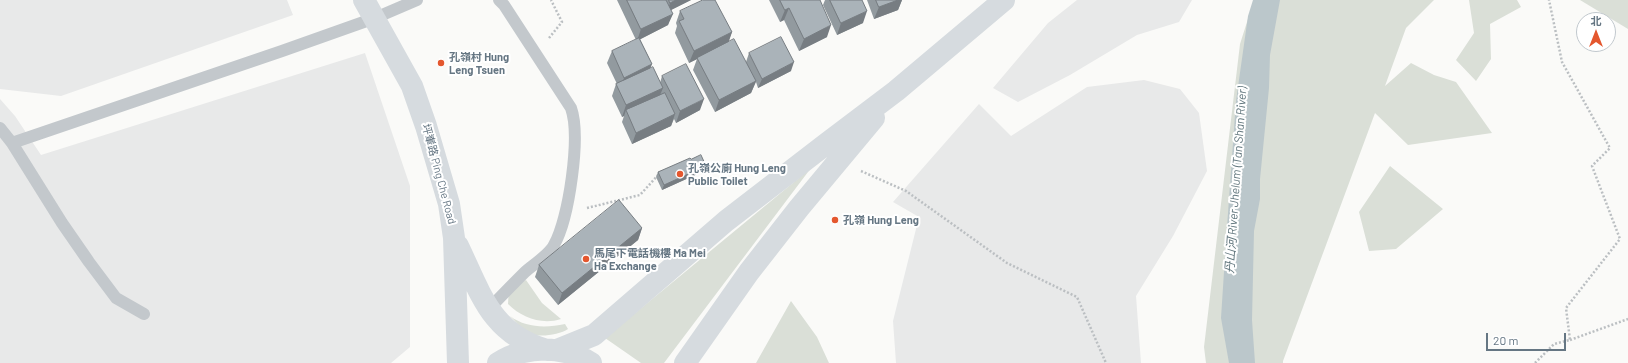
<!DOCTYPE html>
<meta charset="utf-8">
<style>
body{margin:0}
#map{position:relative;width:1628px;height:363px;overflow:hidden;background:#fafaf8;font-family:Barlow,"Noto Sans SC",sans-serif}
canvas{display:block}
.north{position:absolute;left:1576px;top:12px;width:40px;height:40px;box-sizing:border-box;background:#fff;border:1px solid #c1c8cd;border-radius:50%;rotate:0deg;font-size:11px;font-weight:700;line-height:16px;text-align:center;color:#657683}
.north::after{content:'';display:block;margin:auto;width:14px;height:18px;background:#e4572e;clip-path:polygon(50% 0,100% 100%,50% 72%,0 100%)}
.scale{position:absolute;left:1486px;top:333px;width:80px;height:18px;box-sizing:border-box;border:2px solid #657683;border-top:0;padding-left:5px;font-size:12px;line-height:14px;white-space:nowrap;color:#657683;-webkit-text-stroke:3px #fff;paint-order:stroke}
</style>
<div id="map">
<canvas width="1628" height="363"></canvas>
<div class="north">北</div>
<div class="scale">20 m</div>
</div>
<script>
const ctx = document.querySelector('canvas').getContext('2d');
ctx.lineJoin = 'round';
function fill(path, color) {
  ctx.fillStyle = color;
  ctx.fill(path, 'evenodd');
}
function trace(path, color, width, dash) {
  ctx.strokeStyle = color;
  ctx.lineWidth = width;
  ctx.lineCap = dash ? 'butt' : 'round';
  ctx.setLineDash(dash || []);
  ctx.stroke(path);
}
function label(font, color, halo, rows, align = 'center') {
  ctx.font = font + ' Barlow,"Noto Sans SC",sans-serif';
  ctx.lineWidth = 4;
  ctx.setLineDash([]);
  ctx.textBaseline = 'middle';
  ctx.strokeStyle = halo;
  ctx.fillStyle = color;
  for (const [text, x, y, turn = 0] of rows) {
    ctx.save();
    ctx.translate(x, y);
    ctx.rotate((+turn || 0) * Math.PI / 180);
    ctx.textAlign = isNaN(turn) ? turn : align;
    if (halo) ctx.strokeText(text, 0, 0);
    ctx.fillText(text, 0, 0);
    ctx.restore();
  }
}
fill(new Path2D(`
 M0,0h287l6,15 -232,81 -61,-7z
 M1077,0h115l-13,22 -42,13 -67,40 -52,27 -25,-14 55,-65z
 M365,53l45,133v161l-19,16h-391v-264l15,17 26,39z
 M1144,80l36,9 19,24 8,58 -34,65 -37,60 5,67h-245l-3,-42 26,-104 -26,-15 86,-98 32,32 76,-49z`), '#e8e9e9');
fill(new Path2D(`
 M1254,0h180l-28,28 -21,58 26,-23 23,12 22,7 36,51 -84,12 -33,-32 -92,248v2h-77l-2,-16 36,-303z
 M1469,0h48l4,7 -31,17 1,35 -15,22 -20,-21 18,-27z
 M1580,0h48v29z
 M1390,166l53,43 -47,40 -27,2 -10,-39z
 M811,168l-147,195h-23l-36,-25z
 M526,280l16,23 19,16c-19,6 -39,-1 -53,-15l1,-17z
 M791,301l26,36 12,26h-73z
 M510,316c16,12 36,12 55,8l3,5c-9,6 -30,9 -40,4 -6,-3 -13,-12 -18,-17z`), '#dadfd7');
fill(new Path2D(`
 M1253,0h27l-10,55 -1,33 -9,91v20l-6,32 -2,89 3,43h-26l-8,-45 5,-77 10,-140 12,-85z`), '#bbc7cb');
trace(new Path2D(`
 M549,38l13,-16 -11,-22
 M861,171l45,20 101,72 70,34 29,66
 M587,208l53,-13 19,-21
 M1570,340l58,-21
 M1535,363l19,-19 16,-4 -4,-32 54,-69 -28,-73 18,-18 -48,-86 -13,-62`), '#bbbfc2', 2.5, [2, 2]);
trace(new Path2D(`
 M0,128l12,15 50,80 27,39 27,36 28,16
 M12,143l270,-92 93,-33 42,-18
 M489,309c12,-13 24,-25 36,-37 8,-7 25,-18 29,-27 15,-26 27,-109 17,-137l-67,-103 -5,-5`), '#c3c8cc', 12);
trace(new Path2D(`
 M364,0l48,86 14,40 23,78 5,34 4,125
 M458,246c23,48 33,88 89,104
 M557,350l37,-15 132,-114 100,-77 70,-53 108,-91
 M498,363c28,-18 65,-18 93,0
 M685,363l64,-91 50,-64 75,-90`), '#d6dbdf', 22);
fill(new Path2D(`
 M617,0h74l-20,10 -3,15 -28,14 12,25 -2,4 10,15 2,-7 38,34 -24,13 -2,-4 -3,7 -39,18 -10,-22 2,-6 -2,1 -10,-21 4,-12h1l-10,-21 5,-12 24,-11z
 M769,0h51l7,37 -28,14 -15,-31 -4,2z
 M825,0h37l1,23 -26,12 -14,-30z
 M867,0h35l-4,10 -24,9z
 M680,11l52,21 -4,10 18,20 3,-9 42,18 -33,17 -2,-6 -5,11 -36,19 -22,-42 4,-11 -8,4 -14,-30 2,-7 -1,-3z
 M691,159l13,12 -42,19 -6,-13 2,-5z
 M642,228l-4,12 -80,65 -23,-28 4,-12z`), '#929a9f');
fill(new Path2D(`
 M676,0h15l-24,12 3,-9z
 M898,0h4l-4,10 -24,9 5,-12z
 M789,8l-5,12 -4,2 5,-12z
 M867,11l-4,12 -26,12 4,-12z
 M673,14l-5,11 -31,16 4,-12z
 M831,25l-4,12 -28,14 5,-12z
 M732,32l-4,12 -39,19 5,-12z
 M794,62l-3,9 -33,17 4,-9z
 M652,64l-5,12 -27,14 4,-12z
 M756,81l-5,12 -36,19 4,-12z
 M663,88l-5,12 -32,10 -2,6 -2,1 4,-12z
 M704,99l-4,11 -24,13 4,-12z
 M675,114l-4,12 -39,18 4,-11z
 M706,166l-2,5 -42,19 2,-5z
 M642,228l-4,12 -80,65 4,-12z`), '#777d82');
const building = new Path2D(`
 M627,0h39l7,14 -32,15z
 M669,0h7l-6,3z
 M703,0h12l17,32 -38,19 -15,-30 5,-2 -4,-8z
 M780,0h40l11,25 -27,14 -15,-31 -4,2z
 M830,0h32l5,11 -26,12z
 M876,0h22l-19,7z
 M781,37l13,25 -32,17 -13,-26z
 M639,38l13,26 -28,14 -12,-27z
 M734,39l22,42 -37,19 -22,-42z
 M686,64l18,35 -24,12 -18,-35z
 M653,67l10,21 -37,17 -10,-21z
 M665,93l10,21 -39,19 -10,-23z
 M701,155l5,11 -42,19 -6,-13 32,-14 1,1z
 M619,200l23,28 -80,65 -23,-28z`);
fill(building, '#aab3b9');
trace(building, '#777d82', 1);
for (const [x, y, r, color] of [
 [441,63,4,"#e4572e"],
 [680,174,4,"#e4572e"],
 [835,220,4,"#e4572e"],
 [586,259,4,"#e4572e"]
]) {
  const dot = new Path2D();
  dot.arc(x, y, r, 0, 2 * Math.PI);
  ctx.fillStyle = color;
  ctx.fill(dot);
  trace(dot, '#fff', 1.5);
}
label('bold 11px', '#657683', '#fff', [
 ["孔嶺村 Hung",449,57],
 ["Leng Tsuen",449,70],
 ["孔嶺公廁 Hung Leng",688,168],
 ["Public Toilet",688,181],
 ["孔嶺 Hung Leng",843,220],
 ["馬尾下電話機樓 Ma Mei",594,253],
 ["Ha Exchange",594,266]
], 'left');
label('11px', '#657683', '#fff', [
 ["坪輋路 Ping Che Road",439,174,75]
]);
label('italic 12px', '#60757c', '#fff', [
 ["丹山河 River Jhelum (Tan Shan River)",1236,180,-86]
]);
</script>
